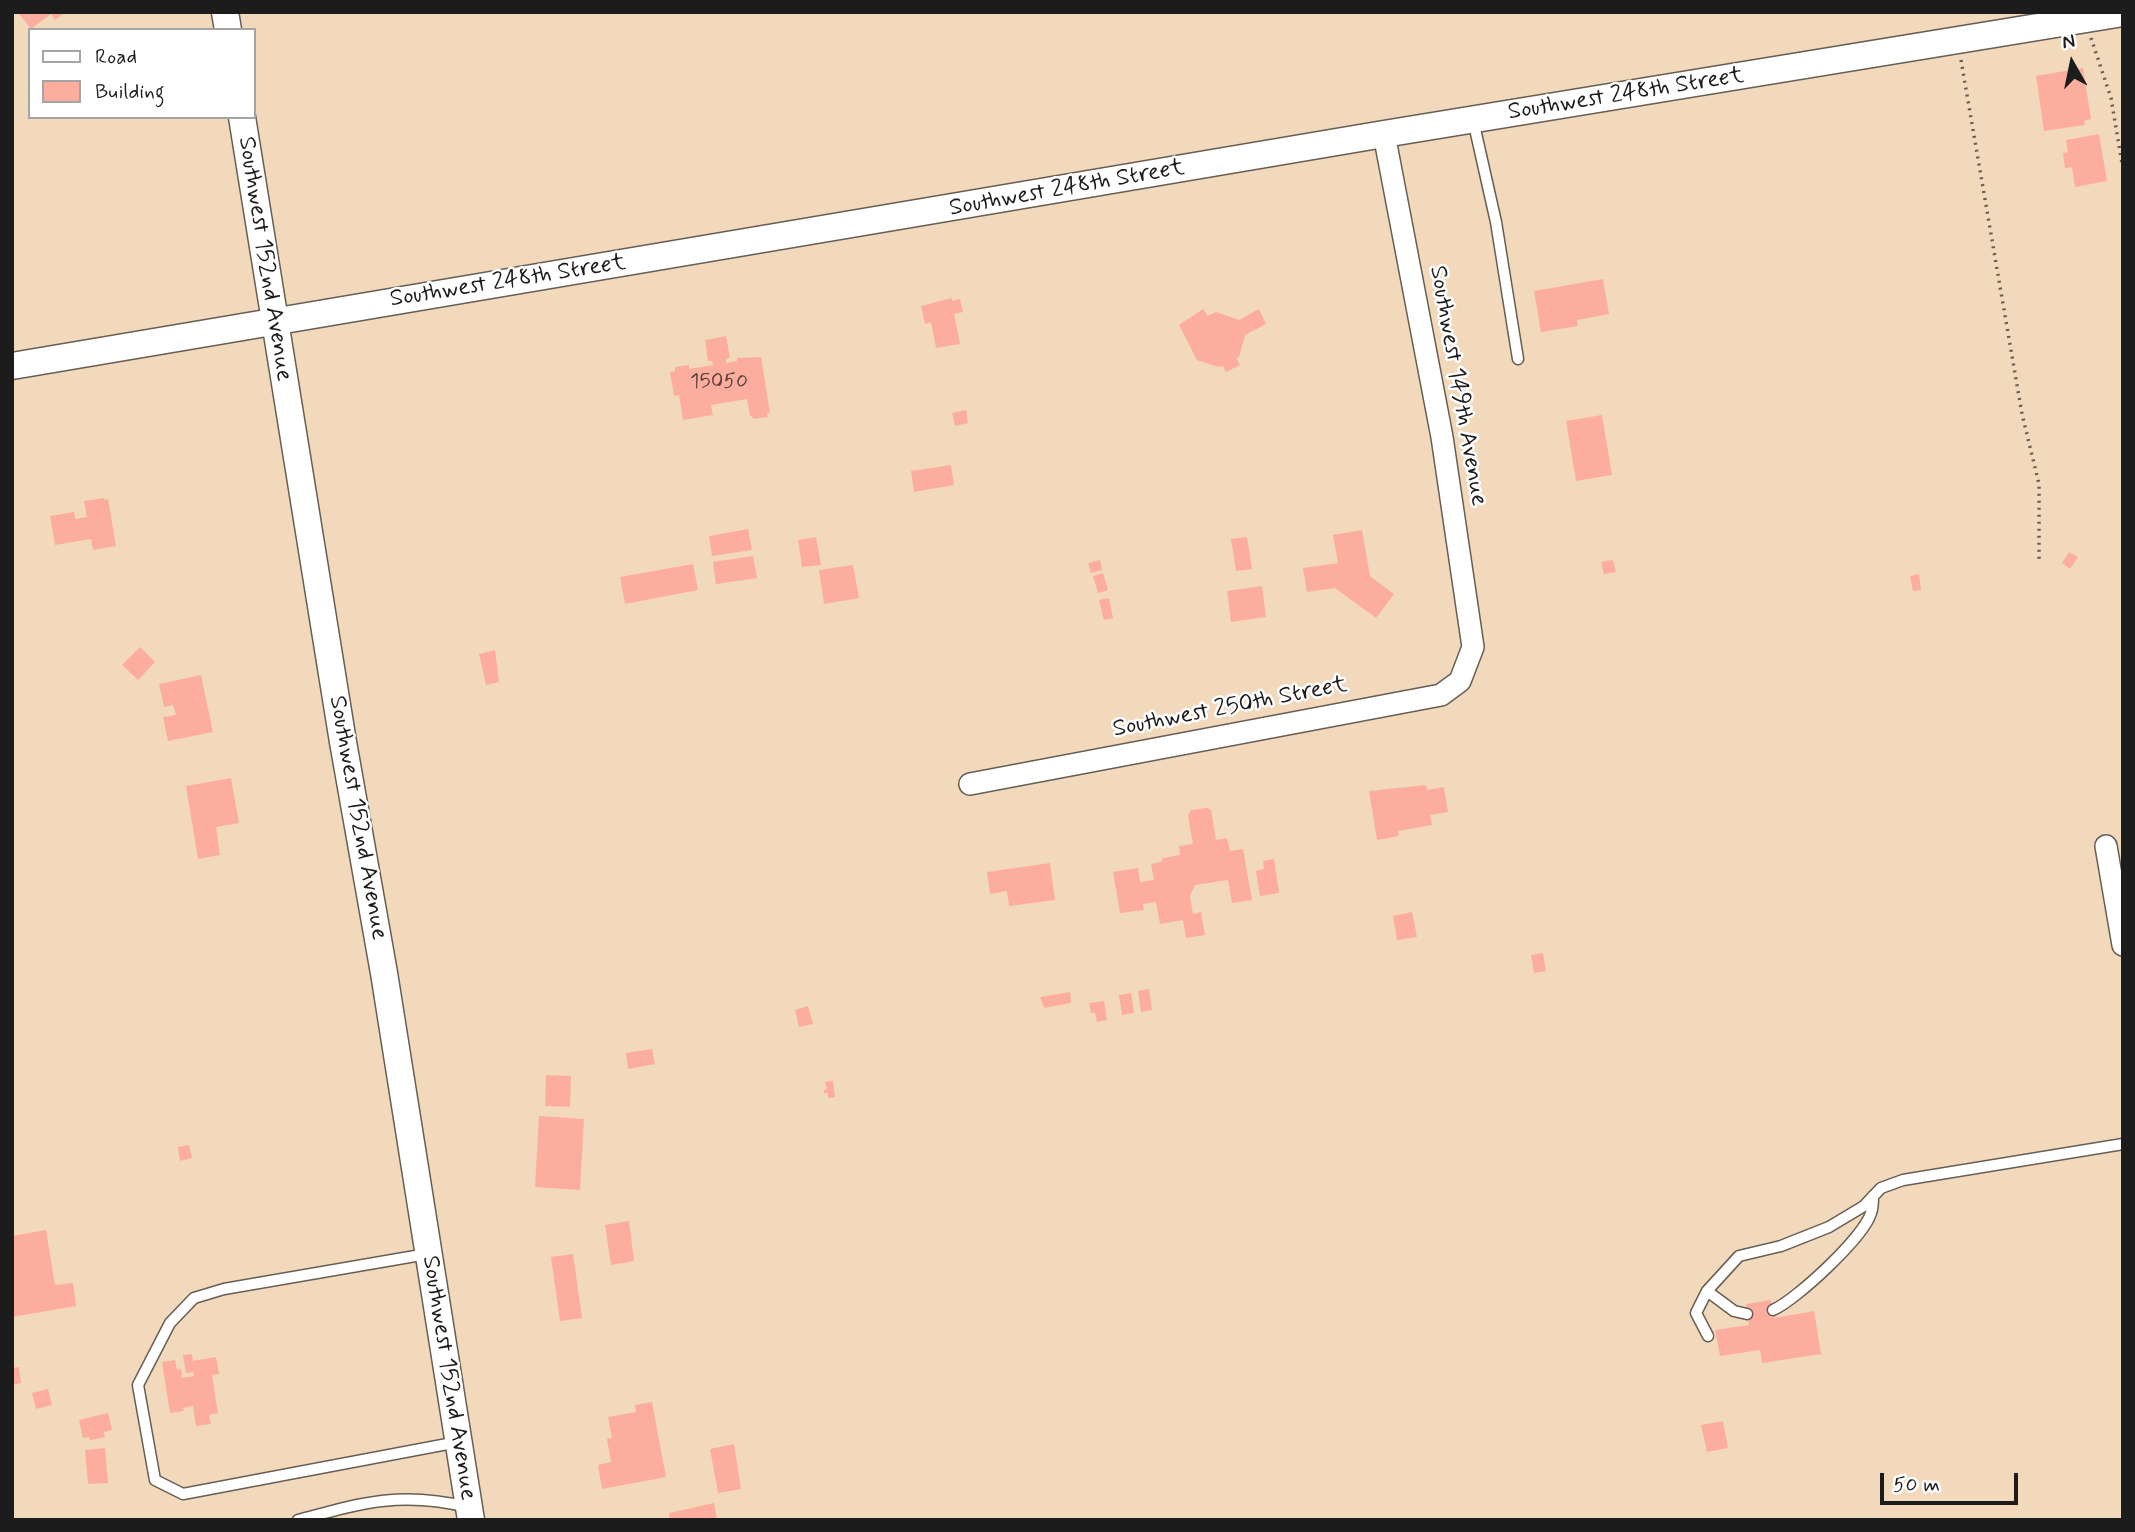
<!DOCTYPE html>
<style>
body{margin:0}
#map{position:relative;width:2135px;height:1532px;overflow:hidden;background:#f3d9bb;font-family:Mynerve,sans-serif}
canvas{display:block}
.frame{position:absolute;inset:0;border:14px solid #1c1c1c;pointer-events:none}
.legend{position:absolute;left:28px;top:28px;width:228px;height:91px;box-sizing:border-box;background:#fff;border:2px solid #a4a4a4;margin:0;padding:9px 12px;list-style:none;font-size:21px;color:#1c1c1c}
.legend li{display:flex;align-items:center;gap:14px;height:35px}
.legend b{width:35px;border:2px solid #a4a4a4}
.north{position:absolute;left:2037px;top:28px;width:70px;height:70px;-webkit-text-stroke:5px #fff;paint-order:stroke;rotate:351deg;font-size:19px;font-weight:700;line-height:28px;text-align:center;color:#1c1c1c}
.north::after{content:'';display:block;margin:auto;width:24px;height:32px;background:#1c1c1c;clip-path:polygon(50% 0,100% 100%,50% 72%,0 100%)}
.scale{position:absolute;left:1880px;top:1473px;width:138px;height:32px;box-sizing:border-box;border:4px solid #1c1c1c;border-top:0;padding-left:9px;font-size:21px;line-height:24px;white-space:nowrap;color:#1c1c1c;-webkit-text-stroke:5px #fff;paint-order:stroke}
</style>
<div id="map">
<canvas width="2135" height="1532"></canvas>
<div class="frame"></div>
<ul class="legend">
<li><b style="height:9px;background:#fff"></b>Road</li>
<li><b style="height:19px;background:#fcad9d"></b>Building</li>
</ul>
<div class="north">N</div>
<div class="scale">50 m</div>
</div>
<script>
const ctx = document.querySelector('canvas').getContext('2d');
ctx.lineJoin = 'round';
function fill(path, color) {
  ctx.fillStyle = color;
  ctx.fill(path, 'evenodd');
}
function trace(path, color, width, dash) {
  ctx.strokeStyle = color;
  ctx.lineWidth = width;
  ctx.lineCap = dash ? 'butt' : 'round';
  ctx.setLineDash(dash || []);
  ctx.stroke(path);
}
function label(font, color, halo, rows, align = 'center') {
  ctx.font = font + ' Mynerve,sans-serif';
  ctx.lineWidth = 5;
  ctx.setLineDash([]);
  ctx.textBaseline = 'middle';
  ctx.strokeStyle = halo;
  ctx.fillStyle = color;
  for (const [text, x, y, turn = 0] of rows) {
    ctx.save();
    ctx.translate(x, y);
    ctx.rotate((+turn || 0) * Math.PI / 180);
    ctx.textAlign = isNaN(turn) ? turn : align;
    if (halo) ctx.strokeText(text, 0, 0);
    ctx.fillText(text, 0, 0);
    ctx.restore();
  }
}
fill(new Path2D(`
 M18,12h48l-11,8 -4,-6 -20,15z
 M2083,68l8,51 -7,2 1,4 -41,6 -8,-55z
 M2099,134l8,47 -32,6 -3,-20 -7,1 -2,-15 5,-1 -2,-12z
 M1603,279l6,35 -32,6 1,6 -37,6 -7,-41z
 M952,298v3l8,-2 3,13 -9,2 6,30 -24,4 -5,-26 -6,2 -4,-18z
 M1203,309l5,7 8,-4 23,8 20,-11 7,15 -21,11 -6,22 -3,1 4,7 -14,7 -3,-6 -5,1 -21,-7 -18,-35z
 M726,336l4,22 -4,1v4l11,-2v-3l24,-1 9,56h-3l1,4 -15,2 -1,-3h-2l-3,-17 -36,6 2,10 -30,5 -4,-25 -5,1 -4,-24 5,-1v-4l14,-2v4l24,-4 -1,-4h-4l-3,-21z
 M966,410l2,13 -13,3 -3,-13z
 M1602,415l10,60 -36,6 -10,-60z
 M951,465l3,20 -40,7 -3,-21z
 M104,498v2l4,-1 8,47 -23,4 -2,-11 -36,6 -5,-29 24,-4 1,7 12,-2 -3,-16z
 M748,529l4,21 -40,6 -3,-20z
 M1362,530l8,46 24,18 -18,24 -41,-30 -28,4 -4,-24 35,-5 -5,-28z
 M816,537l5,28 -19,2 -4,-27z
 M1247,537l5,32 -16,2 -5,-32z
 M2069,552l9,5 -8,12 -8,-6z
 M753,556l4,22 -41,6 -3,-22z
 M1100,560l2,10 -11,3 -3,-10z
 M1613,560l3,12 -12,2 -3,-12z
 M693,564l5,26 -73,14 -5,-27z
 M853,565l6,33 -35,6 -5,-34z
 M1103,573l5,17 -10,3 -5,-17z
 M1919,574l2,16 -8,1 -3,-15z
 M1262,586l4,31 -35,5 -4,-31z
 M1109,598l4,20 -9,2 -5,-20z
 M140,647l15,15 -17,18 -16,-15z
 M495,650l4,32 -13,3 -7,-31z
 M201,675l12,57 -45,9 -5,-24 13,-2 -3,-10 -9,2 -5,-23z
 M231,778l8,45 -23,4 4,28 -22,4 -12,-73z
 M1426,785l1,5 17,-3 4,25 -18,3 2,10 -34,6 1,5 -22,4 -8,-49z
 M1207,808l4,2 5,30 11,-2 3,13 13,-2 9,51 -20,3 -4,-23 -33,5 -5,11 3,18 8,-2 4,23 -19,3 -3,-18 -23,4 -4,-22 -13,2 1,6 -24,3 -7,-41 25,-4 2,14 14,-2 -3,-16 10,-2 2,-4 17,-3 -1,-9 14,-2 -5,-28 3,-6z
 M1274,859l5,34 -19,3 -4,-25 8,-2 -1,-8z
 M1050,863l5,37 -46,6 -2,-15 -17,3 -3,-22z
 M1412,912l5,25 -20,3 -4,-24z
 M1543,953l3,18 -12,2 -3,-18z
 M1149,989l3,21 -11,2 -3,-21z
 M1070,992l1,11 -27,5 -4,-11z
 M1131,993l3,20 -12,2 -3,-20z
 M1104,1001l3,19 -10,2 -2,-9h-4l-2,-10z
 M808,1006l5,18 -14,3 -4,-17z
 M652,1049l3,15 -27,5 -2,-16z
 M546,1075l25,1 -1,31 -25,-1z
 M833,1081l2,16 -7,1v-5h-4v-3l3,-1 -2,-7z
 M539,1116l45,3 -4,71 -45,-3z
 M189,1145l3,13 -12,3 -2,-14z
 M629,1221l5,40 -23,4 -6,-40z
 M46,1230l9,55 18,-2 3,23 -64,11v-81z
 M573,1254l9,64 -22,3 -9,-64z
 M1771,1300l3,18 40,-7 7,43 -59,9 -2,-13 -40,6 -5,-26 34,-5 -3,-21z
 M192,1354l1,7 23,-4 3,17 -7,1 6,38 -9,2 2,9 -15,2 -3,-20 -10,2 1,3 -14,2 -8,-51 13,-2 2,10 4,-1 1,9 12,-2 -1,-4 -7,1 -3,-18z
 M19,1367l2,16 -9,2v-17z
 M48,1389l4,16 -16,4 -4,-16z
 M652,1402l14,75 -64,12 -4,-24 13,-3 -4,-23 5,-1 -4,-21 28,-5 -1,-7z
 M108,1413l4,17 -8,2 1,5 -15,3 -1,-3 -6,1 -4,-18z
 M1723,1421l5,27 -21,4 -6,-27z
 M734,1444l7,45 -23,4 -8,-44z
 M105,1448l3,35 -20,1 -3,-34z
 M714,1503l3,17h-47l-1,-7z`), '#fcad9d');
const service = new Path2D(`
 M1473,120l23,102 22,137
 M427,1254l-203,35 -30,9 -24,25 -32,62 17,95 28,14 275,-52
 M1707,1291l27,20 13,3
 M1773,1310c23,-10 91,-73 98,-97 2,-5 2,-12 2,-17
 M1708,1336l-12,-23 11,-22 32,-35 42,-10 48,-19 35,-21 17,-18 22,-8 220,-36
 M298,1520c63,-17 103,-29 169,-13`);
const minor = new Path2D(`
 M970,784l471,-89 19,-14 13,-34 -31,-210 -58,-303
 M2106,846l17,99`);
const tertiary = new Path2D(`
 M225,12l3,18
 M242,117l101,625 41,231 87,547
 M12,366l1372,-232 739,-121`);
trace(service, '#675e54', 13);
trace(minor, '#675e54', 24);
trace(tertiary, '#675e54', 29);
trace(new Path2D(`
 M2091,38l20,60 12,71
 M1961,60l61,354 17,70v78`), '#675e54', 3.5, [2, 5]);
trace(service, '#fff', 10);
trace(minor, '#fff', 21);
trace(tertiary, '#fff', 26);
label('21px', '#54403c', null, [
 ["15050",719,383]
]);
label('24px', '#1c1c1c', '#fff', [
 ["Southwest 248th Street",1626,95,-9],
 ["Southwest 248th Street",1067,189,-10],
 ["Southwest 152nd Avenue",264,259,81],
 ["Southwest 248th Street",508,282,-9],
 ["Southwest 149th Avenue",1457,386,80],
 ["Southwest 250th Street",1230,708,-11],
 ["Southwest 152nd Avenue",357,818,80],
 ["Southwest 152nd Avenue",448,1378,81]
]);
</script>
